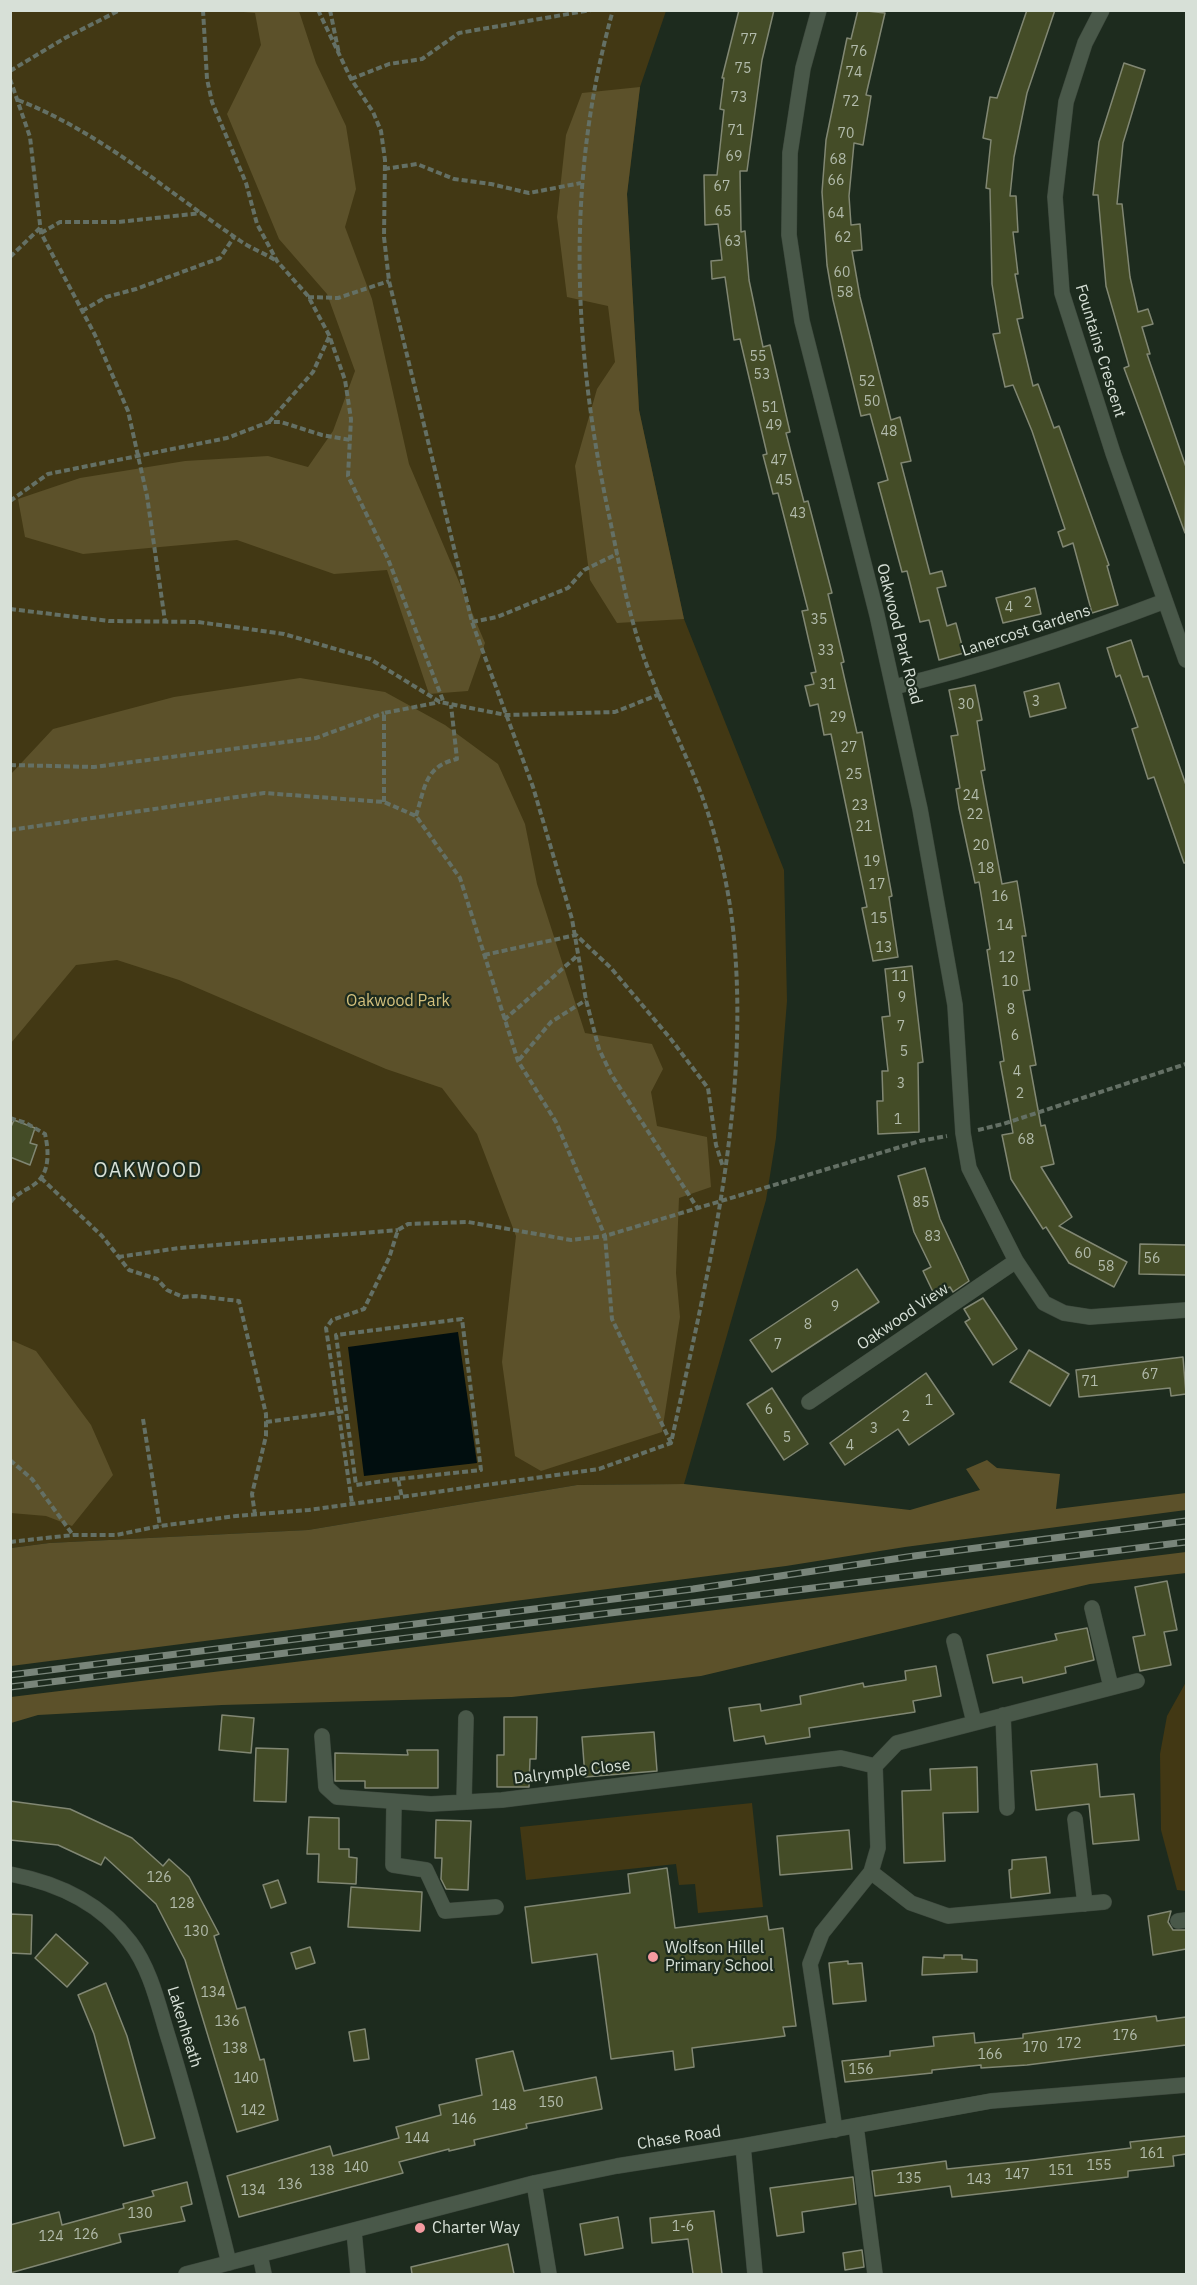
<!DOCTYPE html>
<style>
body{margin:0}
#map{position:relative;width:1197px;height:2285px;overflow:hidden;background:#1d2b1e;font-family:"IBM Plex Sans",sans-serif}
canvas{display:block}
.frame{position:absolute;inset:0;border:12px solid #d7e0d7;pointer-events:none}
</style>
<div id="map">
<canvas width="1197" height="2285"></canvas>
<div class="frame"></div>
</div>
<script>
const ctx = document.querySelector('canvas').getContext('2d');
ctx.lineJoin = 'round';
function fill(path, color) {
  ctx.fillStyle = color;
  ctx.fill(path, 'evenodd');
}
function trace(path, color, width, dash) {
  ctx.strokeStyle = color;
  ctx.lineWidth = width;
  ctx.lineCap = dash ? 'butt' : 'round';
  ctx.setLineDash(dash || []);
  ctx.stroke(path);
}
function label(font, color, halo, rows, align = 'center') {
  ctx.font = font + ' "IBM Plex Sans",sans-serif';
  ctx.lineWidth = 4.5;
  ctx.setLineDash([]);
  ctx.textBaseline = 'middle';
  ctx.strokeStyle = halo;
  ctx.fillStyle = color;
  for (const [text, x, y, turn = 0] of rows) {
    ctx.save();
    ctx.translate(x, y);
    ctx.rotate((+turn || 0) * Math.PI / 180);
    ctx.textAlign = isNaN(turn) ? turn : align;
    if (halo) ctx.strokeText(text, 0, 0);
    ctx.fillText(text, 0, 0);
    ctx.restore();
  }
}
fill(new Path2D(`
 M11,11h655l-26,76 -13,107 12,216 45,209 100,251 3,131 -11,137 -10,62 -82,284 -107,1 -269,45 -259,13 -38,5z
 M1186,1682v209l-9,-1 -16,-60 -1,-76 7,-38z
 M752,1803l11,104 -65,6 -3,-29 -16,1 -3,-21 -150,16 -6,-53z`), '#423814');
fill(new Path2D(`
 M232,11h67l17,52 30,63 10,63 -11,38 27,72 37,165 76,179 -17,48 -39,3 -42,-124 -53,4 -97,-34 -154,14 -58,-17 -7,-38 62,-21 105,-17 83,-5 40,11 25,-36 22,-60 -28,-77 -48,-55 -52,-125 34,-69 -6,-32z
 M640,87l-13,107 12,216 45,209 -67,4 -27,-43 -15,-114 22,-77 18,-27 -7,-56 -41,-9 -10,-80 9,-82 16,-42z
 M300,678l85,14 60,33 53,39 27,60 12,60 48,149 67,11 11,25 -12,23 6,34 50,11 4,50 -32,11 -3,75 4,44 -18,115 -121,39 -26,-15 -13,-94 14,-126 -39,-102 -35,-46 -56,-19 -207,-89 -62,-20 -41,5 -65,78v-269l42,-45 121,-32z
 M11,1340l25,11 55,74 22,50 -41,51 -26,-10 -35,-3z
 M987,1460l10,8 63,6 -4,35 130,-16v17l-281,37 -119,19 -775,100v-118l38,-5 259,-13 269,-45 107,-1 226,26 70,-20 -14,-21z
 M1186,1552v21l-96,11 -389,92 -189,21 -290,8 -184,10 -27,8v-26z`), '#5c512a');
fill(new Path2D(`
 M458,1332l19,131 -113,13 -16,-129z`), '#010e0f');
const building = new Path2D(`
 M739,10h35l-12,50 -15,111h-7l1,61 4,-1 4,49 14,67 7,-2 20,87 -4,1 9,35 9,34 4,-1 24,92 -4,1 16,68 -3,1 16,70 5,-1 30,164 -3,1 9,60 -25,4 -11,-53 5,-1 -36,-173 -7,1 -6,-31 -8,2 -5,-20 9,-2 -3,-11 5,-1 -14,-61 6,-1 -30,-117 -5,1 -5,-20 -5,-19 4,-1 -27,-115 -6,1 -9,-63 -13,2 -1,-18 11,-1 -4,-36 -13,1 -1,-50h13l7,-65 -4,-1 4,-31h-2z
 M858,10l27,3 -19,82 5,1 -8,49 -9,-2 -5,53 2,29 9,-1 2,26 -10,1 8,46 31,123 9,-3 11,44 -10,2 29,111 12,-3 4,15 -9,2 10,38 9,-3 8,30 -25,7 -10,-40 -9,2 -13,-51 -5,1 -24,-89 10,-3 -18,-66 -9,2 -28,-116 -6,-35 -5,-73 4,-52 21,-102 4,1z
 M1027,10h28l-28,83 -13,64 -4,39h6l2,36h-5l5,42h-3l8,44 -6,1 16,67 5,-2 16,44 5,-2 50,139 -2,1 11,39 -26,8 -19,-70 -10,4 -5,-15 7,-3 -33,-98 -19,-46 -8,2 -12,-53 7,-1 -8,-49 -2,-95 -4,-1 5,-48 -8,-2 7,-41 7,1z
 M1124,63l21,7 -22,73 -6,61h5l8,73 8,35 10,-3 5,15 -11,3 8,27h-3l39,113 -1,66 -61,-165 5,-2 -23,-80 -8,-91h-5l6,-53z
 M1035,588l6,26 -38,9 -7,-25z
 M1131,640l12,37 5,-1 38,109v78h-2l-30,-86 -6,2 -16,-50 6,-2 -18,-52 -4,2 -9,-29z
 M1059,683l7,25 -36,9 -6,-25z
 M975,685l7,35 -5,1 8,49 -4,1 21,113 15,-3 9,55h-4l8,54 -7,1 13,74 -6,1 11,60 4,-1 9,39 -13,3 31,50 -13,9 68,36 -13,25 -45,-24 -23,-36 -3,2 -32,-50 -9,-44 11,-2 -13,-71 4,-1 -17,-111 3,-1 -11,-67 -4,1 -16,-75 -3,-19 4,-1 -9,-52 7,-1 -9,-45z
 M912,966l11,96 -5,1 1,69 -41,2 -1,-33h6l-1,-30h6l-6,-54 8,-1 -5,-47z
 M14,1120l21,8 -5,15 7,2 -7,20 -20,-8v-28z
 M925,1168l15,51 29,62 -16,11 -3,-5 -16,7 -11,-23 8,-4 -17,-35 -16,-56z
 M1140,1244l46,1v30l-47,-1z
 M857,1269l22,33 -107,70 -22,-32z
 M983,1298l34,51 -24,16 -28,-43 5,-3 -6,-10z
 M1029,1350l40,24 -19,32 -40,-24z
 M1183,1357l3,37 -15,2 -1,-8 -91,9 -3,-27z
 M926,1373l28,41 -45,31 -11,-16 -53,36 -15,-22z
 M772,1388l36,56 -24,16 -37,-56z
 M1167,1581l10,49 -13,2 7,33 -31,6 -7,-34 12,-2 -10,-48z
 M1087,1628l7,32 -29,7 1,6 -43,10 -1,-6 -29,6 -6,-28 70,-15 -2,-6z
 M936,1666l5,30 -28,5 2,11 -106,16 1,9 -44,7 -2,-8 -30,5 -5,-33 31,-4 1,7 40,-7 -1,-8 63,-13 1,4 42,-7 -1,-9z
 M222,1715l32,3 -3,35 -32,-3z
 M504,1717h33l-1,42h-6l-1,28h-32v-32h7z
 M654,1732l3,39 -72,6 -3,-40z
 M256,1748l32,1 -2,53 -32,-1z
 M407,1750h31v38h-73v-7h-30v-28l73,2z
 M1097,1764l3,33 34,-3 5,46 -46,4 -4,-40 -53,6 -5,-39z
 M977,1767l1,45 -35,1 2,48 -41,2 -2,-72 29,-1 -1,-21z
 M10,1801l60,8 62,29 31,28 6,-7 20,18 30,57 -5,2 23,73 8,-2 15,53 4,-1 14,61 -41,12 -52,-172 -29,-56 -51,-47 -4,8 -43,-20 -48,-5z
 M309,1817l30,1v31h10v8l8,1 -1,26 -38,-2 1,-28h-12z
 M436,1820l35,1 -3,69 -22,-1 -5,-10 1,-21h-7z
 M849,1830l3,39 -72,6 -3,-39z
 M1046,1857l4,36 -39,5 -2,-28 3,-1v-9z
 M667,1868l8,60 92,-12 2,14 14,-2 13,98 -13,1 2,9 -93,12 2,19 -19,3 -2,-19 -62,8 -14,-105 -65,9 -7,-56 105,-14 -2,-19z
 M278,1880l8,23 -15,5 -8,-23z
 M351,1887l71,5 -2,39 -72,-4z
 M1171,1911l-3,11 5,8h13v19l-33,6 -5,-39z
 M10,1914l22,1 -1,39 -21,-1z
 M56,1934l32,29 -21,24 -32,-29z
 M310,1947l5,16 -19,6 -5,-16z
 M944,1955h18v4l15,1v12l-55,3 1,-18 21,1z
 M848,1961v3l14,-1 4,38 -33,3 -4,-41z
 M106,1983l21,53 28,102 -31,8 -30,-112 -16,-39z
 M1156,2016l1,5 29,-4v28l-159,20 -46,3v-3l-49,5v3l-87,9 -3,-21 48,-5v-5l44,-5 -1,-9 41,-4 1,10 48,-5v-4z
 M365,2029l4,30 -15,2 -5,-29z
 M513,2051l11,40 72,-14 6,32 -76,15 1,4 -53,12 1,5 -26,6v-2l-50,13 4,11 -164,44 -12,-41 103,-30 3,10 66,-18 -3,-11 45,-12 -2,-10 43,-10 -6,-36z
 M1186,2136v18l-13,2 1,10 -46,5v6l-176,20 -2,-11 -75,10 -3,-25 74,-10 1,8 78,-8 106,-13 -1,-6z
 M853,2177l3,27 -54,8 2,20 -27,4 -7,-48z
 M187,2182l5,22 -11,3 4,14 -66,13 2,8 -111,31v-48l49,-13 3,13 62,-17 -1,-4 31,-8 -2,-5z
 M714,2211l8,63h-29l-5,-35 -36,4 -2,-25z
 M618,2217l5,31 -38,7 -5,-31z
 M508,2244l6,30h-102l-1,-7z
 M862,2250l2,17 -19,3 -2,-17z`);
fill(building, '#444c27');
trace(building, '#818773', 1.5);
const minor = new Path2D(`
 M819,10l-16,58 -13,85 -1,82 13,86 75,294 43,194 35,196 8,128 6,35 47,93 28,42 20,10 26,4 96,-7
 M1102,10l-17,33 -19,59 -11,95 7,96 51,160 73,207
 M894,687c93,-22 182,-52 271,-86
 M809,1402l207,-141
 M1092,1608l19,79
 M954,1641l20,81
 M1003,1715l4,93
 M322,1736l4,51 11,10 94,7 71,-4 339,-42 34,8 3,82 -7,24 -49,61 -12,31 25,166
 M875,1766l22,-23 240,-62
 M464,1802l2,-84
 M394,1803l-1,62 33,5 19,41 51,-4
 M1075,1819l10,85
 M871,1872l40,31 37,13 156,-14
 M10,1874c48,9 91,29 120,68 22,29 29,67 40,101 22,73 41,146 59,220
 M1178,1921l8,-1
 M856,2126l19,148
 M743,2146l12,128
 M534,2183l15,91
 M354,2231l4,43
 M260,2255l4,19
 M186,2274l348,-91 83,-17 126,-20 248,-45 195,-16`);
trace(minor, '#3d483d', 16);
trace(new Path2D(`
 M203,10l4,69 5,23 34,81 11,41 20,37 31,35 21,39 16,45 6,39 -3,57 40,83 56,144
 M318,10l33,69 22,33 8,19 4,29 -1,77 5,44 83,341 61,165 39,132 14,81 13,49 12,25 87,135
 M330,10l9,44
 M10,71l55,-33 55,-28
 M10,79l20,58 11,96 54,102 33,76 19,85 18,125
 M351,79l38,-15 33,-5 37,-26 132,-23
 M18,100c82,32 149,91 221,140 11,8 25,13 36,20
 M384,169l33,-5 37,15 37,5 38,9 52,-10
 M41,233l19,-11h58l84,-9
 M10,257l30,-29
 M308,297l30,1 51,-17
 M82,311l24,-14 30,-8 84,-31 14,-21
 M269,422l44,-50 16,-35
 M10,501l38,-27 179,-36 42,-16h12l41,13 28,5
 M10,609l99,12 89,1 86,12 86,25 70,43 66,13 109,-3 45,-18
 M472,622l25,-5 71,-29 16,-18 33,-16
 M10,765l84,2 222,-29 68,-25
 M384,802v-89l56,-11
 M416,816c9,-29 9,-50 41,-57l-6,-54
 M10,830l254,-37 120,9 32,14 44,62 58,183 38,61 49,114 -34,4 -103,-18 -60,2 -10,6 -9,28 -25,51 -32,11 -6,8 26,175
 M484,955l92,-20 35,33 59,70 38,50 8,57 7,22
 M504,1020l73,-64
 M519,1060l32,-38 35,-22
 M10,1118l16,5 19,11c3,13 5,32 -4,44 -8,11 -24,13 -31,25
 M978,1130l25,-6 183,-60
 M41,1178l61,58 27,34 28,9 10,11 16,7 13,-1 43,5 27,113v22l-14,58 3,21
 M118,1257l61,-9 219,-18
 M143,1419l17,107
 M266,1422l80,-11
 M671,1443l-59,-124 -7,-83 315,-95 27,-5
 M10,1460l22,19 41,56
 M398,1479l-42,6 -20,-150 126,-16 19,151 -83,9 4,19
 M10,1542l63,-7h43l44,-9 76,-10 73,-6 290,-41 72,-26c37,-170 82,-348 61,-523 -4,-31 -11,-64 -20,-94 -18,-61 -51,-117 -71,-177 -14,-42 -22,-86 -31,-129 -37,-171 -45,-340 3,-510`), '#647065', 4, [6, 3]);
trace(minor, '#495849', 15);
const rail = new Path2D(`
 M10,1675l683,-86 221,-33 272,-35
 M10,1687l1176,-145`);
trace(rail, '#79857a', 7);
trace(rail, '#1d2b1e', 4.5, [14]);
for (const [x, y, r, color] of [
 [653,1957,6,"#f49aa0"],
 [420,2228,6,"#f49aa0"]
]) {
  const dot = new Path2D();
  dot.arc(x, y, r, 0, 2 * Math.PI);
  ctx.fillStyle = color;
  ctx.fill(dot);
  trace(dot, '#1d2b1e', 2);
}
label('14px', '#b2bbab', null, [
 ["77",749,40],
 ["76",859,52],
 ["75",743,69],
 ["74",854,73],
 ["73",739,98],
 ["72",851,102],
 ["71",736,131],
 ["70",846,134],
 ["69",734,157],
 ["68",838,160],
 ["66",836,181],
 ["67",722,187],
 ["65",723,212],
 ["64",836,214],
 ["62",843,238],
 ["63",733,242],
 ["60",842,273],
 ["58",845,293],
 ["55",758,357],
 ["53",762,375],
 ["52",867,382],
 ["50",872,402],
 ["51",770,408],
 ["49",774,426],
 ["48",889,432],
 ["47",779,461],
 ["45",784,481],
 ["43",798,514],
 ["2",1028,603],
 ["4",1009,608],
 ["35",819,620],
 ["33",826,651],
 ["31",828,685],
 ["3",1036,702],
 ["30",966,705],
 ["29",838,718],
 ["27",849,748],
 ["25",854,775],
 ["24",971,796],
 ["23",860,806],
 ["22",975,815],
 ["21",864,827],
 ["20",981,846],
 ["19",872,862],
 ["18",986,869],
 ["17",877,885],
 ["16",1000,897],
 ["15",879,919],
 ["14",1005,926],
 ["13",884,948],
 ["12",1007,958],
 ["11",900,977],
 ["10",1010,982],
 ["9",902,998],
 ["8",1011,1010],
 ["7",901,1027],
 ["6",1015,1036],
 ["5",904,1052],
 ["4",1017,1072],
 ["3",901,1084],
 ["2",1020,1094],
 ["1",898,1120],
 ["68",1026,1140],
 ["85",921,1203],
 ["83",933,1237],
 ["60",1083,1254],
 ["56",1152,1259],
 ["58",1106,1267],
 ["9",835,1307],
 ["8",808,1325],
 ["7",778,1345],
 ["67",1150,1375],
 ["71",1090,1382],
 ["1",929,1401],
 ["6",769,1410],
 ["2",906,1417],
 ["3",874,1429],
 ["5",787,1438],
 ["4",850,1446],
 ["126",159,1878],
 ["128",182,1904],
 ["130",196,1932],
 ["134",213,1993],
 ["136",227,2022],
 ["176",1125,2036],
 ["172",1069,2044],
 ["170",1035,2048],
 ["138",235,2049],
 ["166",990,2055],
 ["156",861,2070],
 ["140",246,2079],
 ["150",551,2103],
 ["148",504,2106],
 ["142",253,2111],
 ["146",464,2120],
 ["144",417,2139],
 ["161",1152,2154],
 ["155",1099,2166],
 ["140",356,2168],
 ["138",322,2171],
 ["151",1061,2171],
 ["147",1017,2175],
 ["135",909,2179],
 ["143",979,2180],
 ["136",290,2185],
 ["134",253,2191],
 ["130",140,2214],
 ["1-6",683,2227],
 ["126",86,2235],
 ["124",51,2237]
]);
label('16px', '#d7e0d7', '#1d2b1e', [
 ["Fountains Crescent",1100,351,73],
 ["Lanercost Gardens",1026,631,-18],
 ["Oakwood Park Road",899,634,76],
 ["Oakwood View",903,1317,-34],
 ["Dalrymple Close",572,1772,-7],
 ["Lakenheath",184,2027,73],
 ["Chase Road",679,2138,-9]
]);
label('16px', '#d3c07d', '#1d2b1e', [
 ["Oakwood Park",398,1001]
]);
label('16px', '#d7e0d7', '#1d2b1e', [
 ["Wolfson Hillel",665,1948],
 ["Primary School",665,1966],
 ["Charter Way",432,2228]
], 'left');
ctx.letterSpacing = '1.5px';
label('20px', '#d7e0d7', '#1d2b1e', [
 ["OAKWOOD",148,1171]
]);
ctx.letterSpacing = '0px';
</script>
